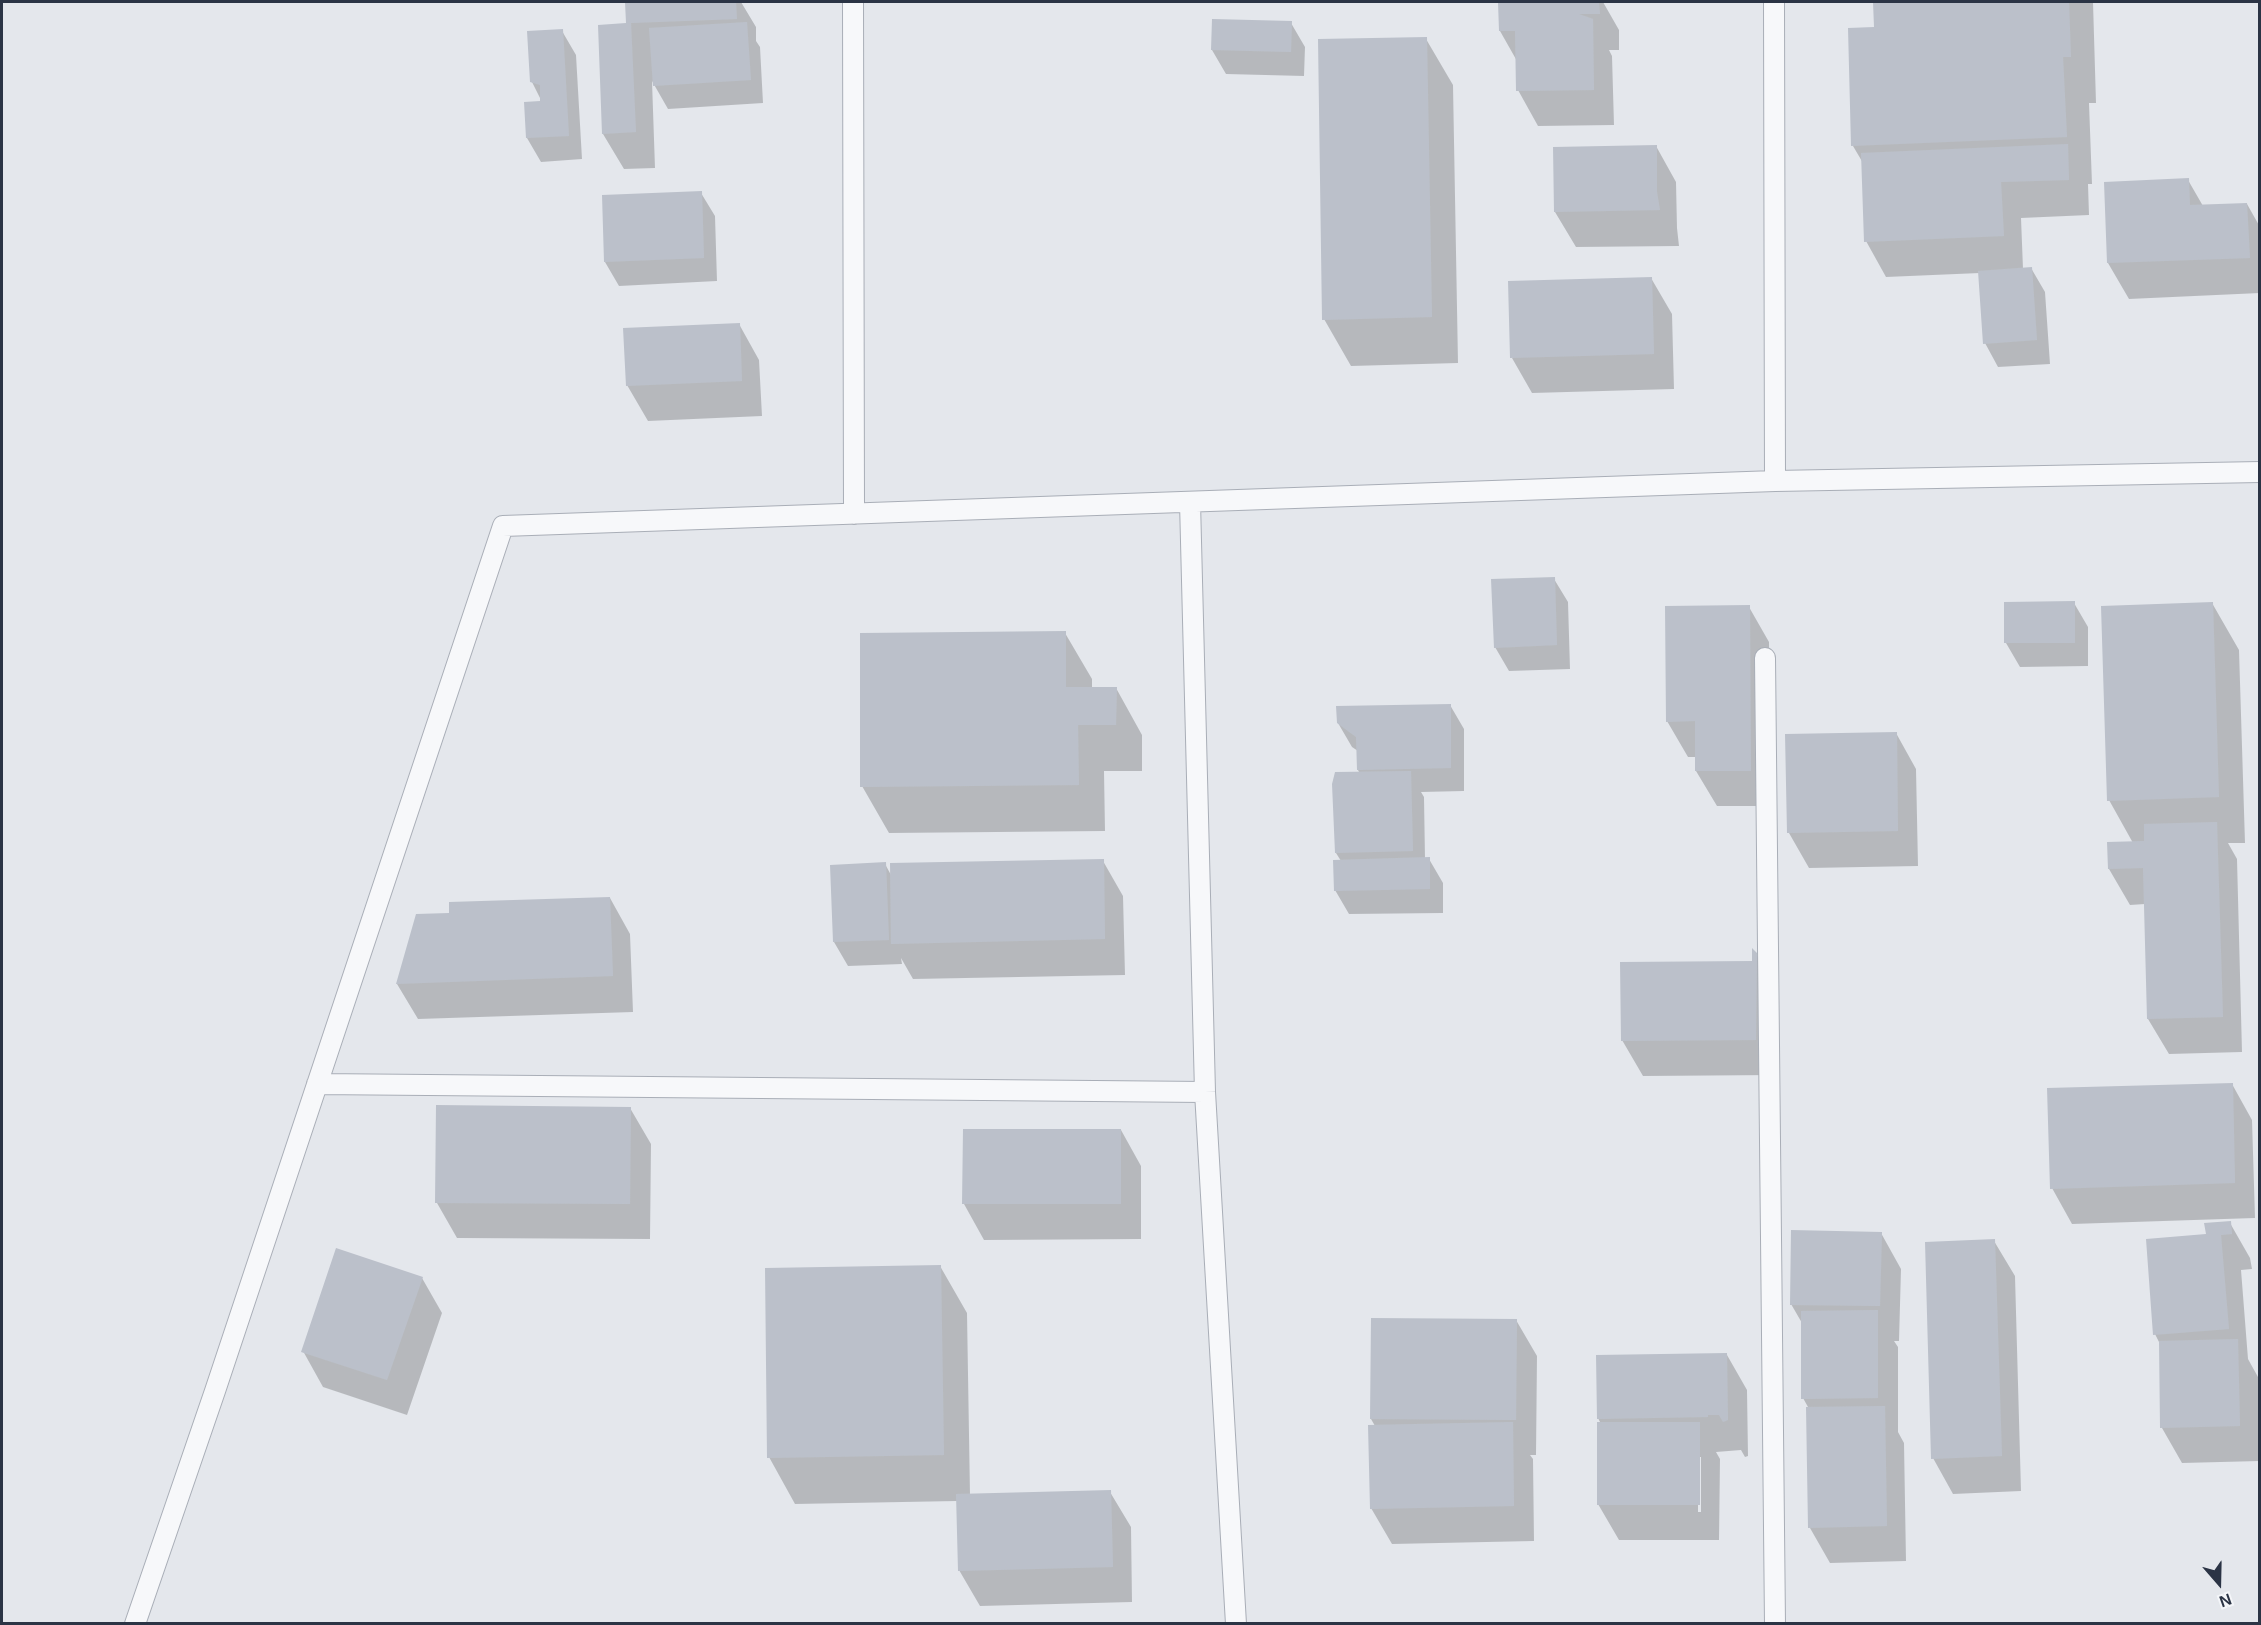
<!DOCTYPE html>
<style>
body{margin:0}
#map{position:relative;width:2261px;height:1625px;overflow:hidden;background:#e4e7ec;font-family:Arial,sans-serif}
canvas{display:block}
.frame{position:absolute;inset:0;border:3px solid #2b3445;pointer-events:none}
.north{position:absolute;left:2189px;top:1553px;width:60px;height:60px;-webkit-text-stroke:4px #f4f6f9;paint-order:stroke;rotate:160deg;font-size:16px;font-weight:700;line-height:24px;text-align:center;color:#2b3445}
.north::after{content:'';display:block;margin:auto;width:21px;height:27px;background:#2b3445;clip-path:polygon(50% 0,100% 100%,50% 72%,0 100%)}
</style>
<div id="map">
<canvas width="2261" height="1625"></canvas>
<div class="frame"></div>
<div class="north">N</div>
</div>
<script>
const ctx = document.querySelector('canvas').getContext('2d');
ctx.lineJoin = 'round';
function fill(path, color) {
  ctx.fillStyle = color;
  ctx.fill(path, 'evenodd');
}
function trace(path, color, width, dash) {
  ctx.strokeStyle = color;
  ctx.lineWidth = width;
  ctx.lineCap = dash ? 'butt' : 'round';
  ctx.setLineDash(dash || []);
  ctx.stroke(path);
}
fill(new Path2D(`
 M626,2h115l15,25v14l4,6 3,56 -95,6 -16,-28 3,87 -31,1 -21,-35 24,-109z
 M1500,2h103l16,28v20h-10l3,6 2,69 -76,1 -20,-36 -1,-29 -17,-30z
 M1875,2h218l3,101h-7l3,81h-4l1,31 -68,3 2,51 8,-1 14,24 5,72 -52,3 -13,-24 -5,-70 -94,4 -20,-36 -3,-78 -10,-17 23,-117z
 M1291,23l14,24 -1,29 -78,-2 -14,-24z
 M562,31l14,24 6,104 -41,3 -14,-24 -2,-34 17,-2 -10,-20z
 M1426,39l27,46 5,278 -107,3 -27,-47z
 M1656,146l20,36 1,46 2,18 -103,1 -21,-35z
 M2188,180l15,26 44,-2 13,23v66l-131,6 -21,-36 -3,-80z
 M701,193l14,23 2,65 -98,5 -14,-24z
 M1651,278l21,36 2,75 -142,4 -20,-35z
 M739,324l20,36 3,56 -114,5 -21,-36z
 M1554,579l14,23 2,67 -61,2 -14,-24z
 M2005,603h69l14,24v39l-68,1 -14,-24z
 M2212,603l27,47 6,193h-17l9,16 5,193 -73,2 -21,-35 -3,-115 -15,1 -21,-36 -1,-25 25,-1 -24,-43z
 M1749,607l20,35 2,164h-54l-21,-35v-14h-8l-21,-36z
 M1065,633l27,46v9h24l26,47v36h-38l1,60 -216,2 -27,-47z
 M1450,705l14,24v62l-43,1 3,5 1,62h4l14,24v30l-94,1 -14,-24 6,-29 -5,-8 24,-79 -2,-4v-19l-6,-4 -14,-24z
 M1896,733l20,36 2,97 -109,2 -20,-35z
 M1103,861l20,35 2,79 -212,4 -12,-21 1,6 -54,2 -14,-24 51,-78 6,11z
 M610,898l20,36 3,78 -215,7 -21,-35 53,-69z
 M1756,954l21,36 -1,85 -133,1 -21,-36 131,-77z
 M2232,1084l20,36 3,98 -183,6 -20,-36z
 M630,1108l21,36 -1,95 -193,-1 -20,-35z
 M1121,1130l20,36v73l-157,1 -20,-36z
 M2230,1223l20,35 2,11 -11,1 7,89 10,18 2,84 -78,2 -20,-35 -2,-84 -5,-10 52,-99z
 M1881,1233l20,36 -2,72h-5l4,6v85l6,11 2,118 -76,2 -20,-35 -2,-121 -5,-9 -1,-75 -11,-19z
 M1994,1241l21,35 6,215 -68,3 -20,-36z
 M940,1266l27,47 3,182 140,-3 21,35 1,75 -152,4 -21,-36 -2,-69 -162,3 -26,-47z
 M422,1278l20,35 -35,102 -84,-28 -20,-36z
 M1516,1320l21,36 -1,99h-6l3,4 1,82 -142,3 -21,-36 4,-82 -4,-7z
 M1727,1355l20,35 1,66 -3,1 -4,-7 -25,2 4,7 -1,81h-100l-21,-36 3,-80 -3,-6zM1698,1457h3v55h-3z`), '#0003');
fill(new Path2D(`
 M625,2h111l1,17 -106,4 5,109 -34,2 -4,-109 28,-2z
 M1498,2h101l1,12h-21l14,5 1,71 -78,1 -1,-60h-16z
 M1873,2h196l2,55h-8l4,80 -216,9 -3,-118 26,-1z
 M1212,19l80,2 -1,31 -80,-2z
 M747,22l4,58 -98,6 -4,-58z
 M563,29l6,107 -43,2 -2,-36 16,-1v-16l-10,-3 -3,-51z
 M1427,37l5,280 -110,3 -4,-281z
 M2068,144l1,36 -68,2 3,54 -140,6 -3,-89z
 M1657,145v47l3,18 -106,2 -1,-65z
 M2189,178l1,27 57,-2 3,55 -143,5 -3,-81z
 M702,191l2,67 -100,4 -2,-67z
 M2032,267l5,73 -54,4 -5,-73z
 M1652,277l2,77 -144,4 -2,-77z
 M740,323l2,58 -116,5 -3,-58z
 M1555,577l2,68 -63,3 -3,-69z
 M2075,601v42h-71v-41z
 M2213,602l6,195 -112,4 -6,-195z
 M1750,605l1,166h-56v-50l-29,1 -1,-116z
 M1066,631v56h51l-1,38h-38l1,60 -219,2v-154z
 M1451,704v64l-94,2 -1,-33 -19,-14 -1,-17z
 M1897,732l1,99 -111,2 -2,-99z
 M1411,771l2,80 -78,2 -3,-69 3,-12z
 M2217,822l6,195 -76,2 -4,-151 -35,1 -1,-27 37,-1v-17z
 M1430,857v32l-96,2 -1,-31z
 M1104,859l1,80 -214,5 -1,-81z
 M886,862l3,78 -56,2 -3,-77z
 M610,897l3,79 -217,8 20,-70 33,-1v-11z
 M1752,948l5,5 -1,87 -135,1 -1,-79 132,-1z
 M2233,1083l2,100 -185,6 -3,-101z
 M436,1105l195,2 -1,97 -195,-1z
 M963,1129h158v75h-159z
 M2231,1221l1,13 -11,1 8,94 -76,6 -7,-96 60,-5 -2,-11z
 M1791,1230l91,2 -2,74 -90,-1z
 M1995,1239l7,217 -71,3 -6,-217z
 M336,1248l87,29 -36,103 -86,-28z
 M941,1265l3,190 -177,3 -2,-190z
 M1878,1310v88l-77,1v-88z
 M1371,1318l146,1 -1,101 -146,-1z
 M2238,1339l2,87 -80,2 -1,-87z
 M1727,1353l1,67 -5,2 -4,-7h-11v2l-111,2 -1,-64z
 M1885,1406l2,120 -79,2 -2,-121z
 M1513,1422l1,84 -144,3 -2,-84z
 M1597,1422h103v83h-103z
 M1111,1490l2,77 -155,4 -2,-77z`), '#bbc0ca');
const lane = new Path2D(`
 M853,2l1,512
 M1774,2l1,479
 M1190,502l15,590 31,532
 M1765,658l10,966
 M317,1084l888,8
 M135,1624l80,-233 288,-865 1272,-45 485,-9`);
trace(lane, '#a9aeb7', 22);
trace(lane, '#f7f8fa', 20);
</script>
